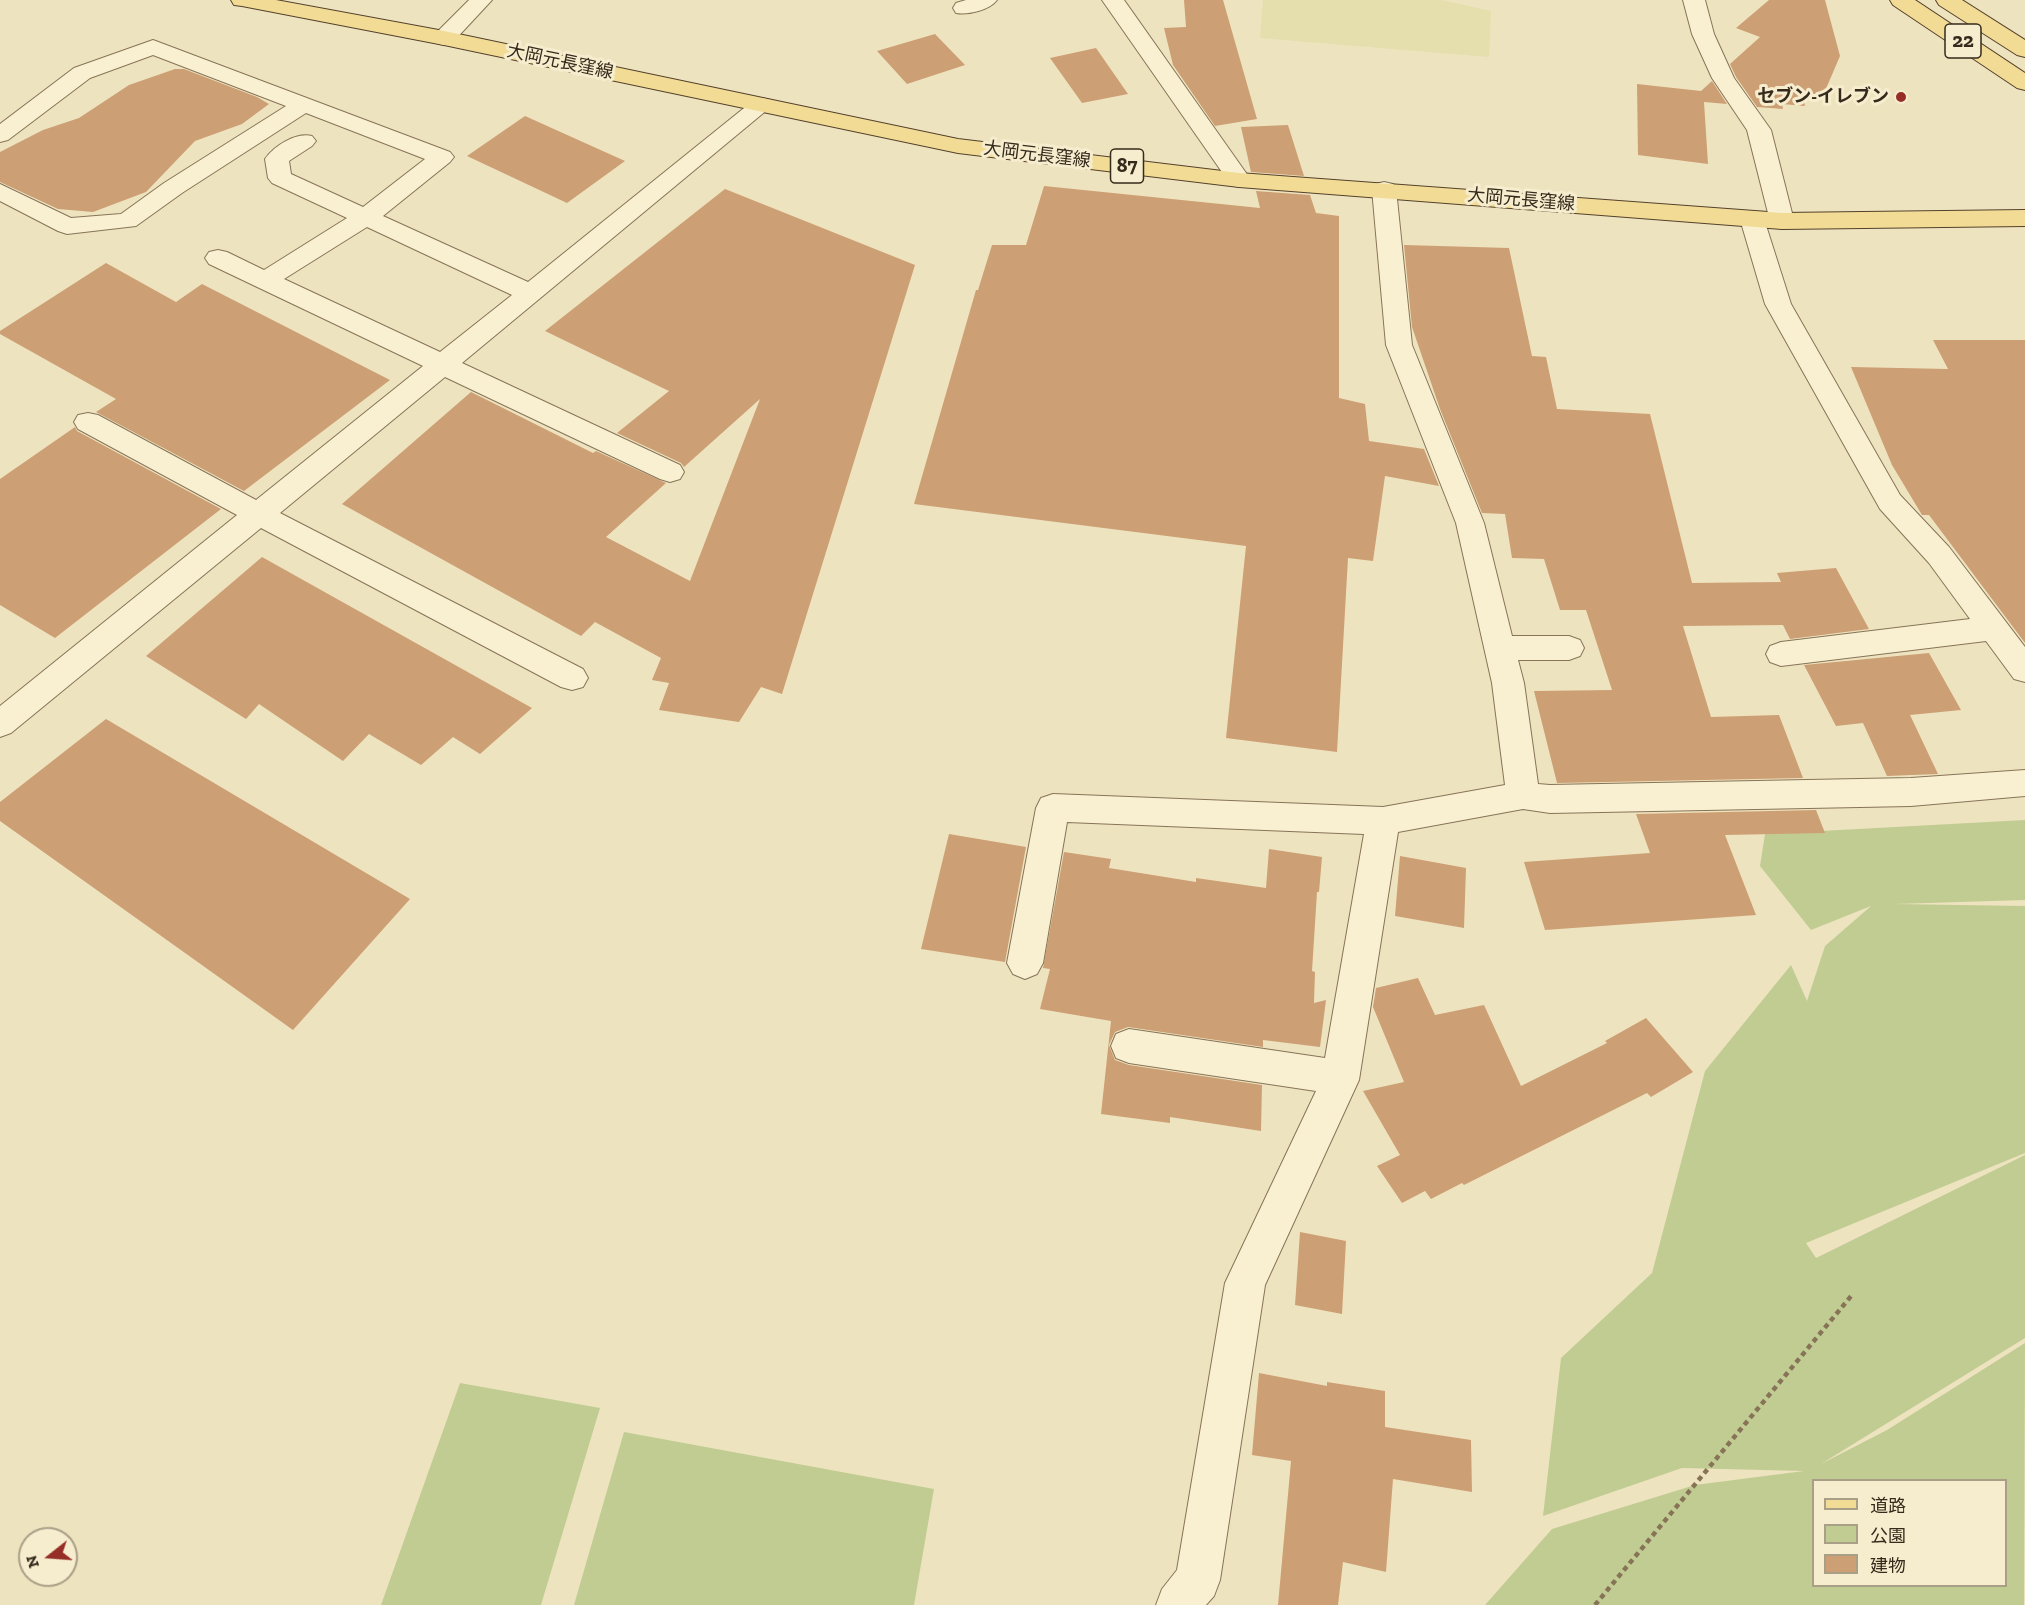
<!DOCTYPE html>
<meta charset="utf-8">
<style>
body{margin:0}
#map{position:relative;width:2025px;height:1605px;overflow:hidden;background:#eee3bf;font-family:"Zilla Slab","Noto Sans JP",serif}
canvas{display:block}
.legend{position:absolute;left:1812px;top:1479px;width:195px;height:108px;box-sizing:border-box;background:#f5edce;border:2px solid #a99f87;margin:0;padding:8px 10px;list-style:none;font-size:18px;color:#362a1c}
.legend li{display:flex;align-items:center;gap:12px;height:30px}
.legend b{width:30px;border:2px solid #a99f87}
.north{position:absolute;left:18px;top:1527px;width:60px;height:60px;box-sizing:border-box;background:#f5edce;border:2px solid #a99f87;border-radius:50%;rotate:253deg;font-size:16px;font-weight:700;line-height:24px;text-align:center;color:#362a1c}
.north::after{content:'';display:block;margin:auto;width:21px;height:27px;background:#962e27;clip-path:polygon(50% 0,100% 100%,50% 72%,0 100%)}
</style>
<div id="map">
<canvas width="2025" height="1605"></canvas>
<ul class="legend">
<li><b style="height:8px;background:#f2dc95"></b>道路</li>
<li><b style="height:16px;background:#c1cc93"></b>公園</li>
<li><b style="height:16px;background:#cd9f74"></b>建物</li>
</ul>
<div class="north">N</div>
</div>
<script>
const ctx = document.querySelector('canvas').getContext('2d');
ctx.lineJoin = 'round';
function fill(path, color) {
  ctx.fillStyle = color;
  ctx.fill(path, 'evenodd');
}
function trace(path, color, width, dash) {
  ctx.strokeStyle = color;
  ctx.lineWidth = width;
  ctx.lineCap = dash ? 'butt' : 'round';
  ctx.setLineDash(dash || []);
  ctx.stroke(path);
}
function label(font, color, halo, rows, align = 'center') {
  ctx.font = font + ' "Zilla Slab","Noto Sans JP",serif';
  ctx.lineWidth = 6;
  ctx.setLineDash([]);
  ctx.textBaseline = 'middle';
  ctx.strokeStyle = halo;
  ctx.fillStyle = color;
  for (const [text, x, y, turn = 0] of rows) {
    ctx.save();
    ctx.translate(x, y);
    ctx.rotate((+turn || 0) * Math.PI / 180);
    ctx.textAlign = isNaN(turn) ? turn : align;
    if (halo) ctx.strokeText(text, 0, 0);
    ctx.fillText(text, 0, 0);
    ctx.restore();
  }
}
fill(new Path2D(`
 M1263,0h178l50,11 -2,46 -229,-19z`), '#e4dfac');
fill(new Path2D(`
 M2025,820v80l-130,4 130,2v247l-219,90 10,15 209,-103v183l-204,126 66,-34 138,-87 -1,262h-539l67,-76 143,-44 109,-14 -122,-3 -139,48 18,-158 91,-85 53,-202 86,-106 16,36 18,-55 46,-40 -60,24 -51,-64 5,-32zM1814,1480h192v106h-192z
 M460,1383l140,25 -59,197h-160z
 M624,1432l310,57 -20,116h-340z`), '#c1cc93');
fill(new Path2D(`
 M1184,0h39l34,119 -42,7 -42,-61 -9,-37 22,-1z
 M1769,0h56l15,56 -18,42h-19l2,8 -23,-2 1,5 -26,-2 -21,-30 -6,-13 30,-27 -24,-9z
 M935,34l30,31 -58,19 -30,-33z
 M1096,48l32,46 -46,9 -32,-45z
 M175,69h9l73,28 12,7 -27,20 -47,17 -49,51 -53,20 -35,-3 -58,-27v-30l43,-22 36,-12 50,-33z
 M1712,81l15,23 -23,-2 4,62 -70,-9 -1,-71 64,7z
 M525,116l100,45 -58,42 -100,-47z
 M1288,125l16,51 -53,-4 -10,-45z
 M1044,186l216,22 -4,-17 54,4 6,18 23,3v182l26,6 4,37 55,8 15,37 -54,-10 -12,85 -25,-3 -11,194 -111,-14 20,-192 -332,-42 62,-214h2l14,-45h34z
 M725,189l190,76 -133,429 -21,-7 -22,35 -80,-12 10,-27 -17,-3 9,-22 -66,-36 -14,14 -239,-132 129,-112 122,61 3,-2 70,32 -60,54 84,44 70,-182 -76,68 -3,-4 -64,-30 52,-42 -124,-60z
 M1404,245l105,3 23,108 14,1 11,52 93,5 42,169 89,-1 -4,-9 59,-5 33,61 -79,10 -7,-14 -100,1 28,91 68,-2 24,63 -246,5 -23,-92 78,-1 -26,-80h-26l-16,-51 -32,-1 -7,-44 -23,-1 -42,-104 -28,-82z
 M106,263l70,39 26,-18 188,96 -146,111 -148,-79 20,-13 -116,-65v-3z
 M1933,340h92v303l-96,-128h-7l-30,-50 -41,-98 97,2z
 M75,427l2,4 144,78 -166,129 -55,-33v-126z
 M262,557l270,151 -52,46 -27,-17 -32,28 -52,-31 -26,27 -84,-57 -13,15 -100,-63z
 M1929,653l32,57 -51,5 28,59 -51,2 -24,-53 -27,3 -32,-61z
 M106,719l304,180 -117,131 -293,-209v-19z
 M1816,810l9,23 -100,2 31,80 -211,15 -21,-68 126,-9 -14,-39z
 M949,834l77,13 -21,115 -84,-13z
 M1269,849l53,8 -3,35h-2l-5,79 3,1 -1,31 12,-3 -6,47 -57,-7v7l-135,-20 -13,5 -6,13 6,15 14,5 133,20 -1,46 -91,-14v6l-69,-9 10,-93 -71,-12 10,-40 -7,-1 21,-116 47,7 -2,9 87,14v-4l70,10z
 M1400,856l66,12 -2,60 -69,-12z
 M1418,978l17,37 49,-10 37,81 86,-43 -2,-2 41,-23 47,54 -42,25 -4,-4 -183,92 -2,-2 -31,16 -6,-8 -23,12 -25,-37 23,-11 -37,-64 41,-9 -31,-75 3,-19z
 M1300,1232l46,9 -4,73 -47,-9z
 M1259,1373l68,13v-4l58,9v36l86,13 1,52 -79,-13 -7,93 -43,-10 -5,43h-60l13,-144 -39,-6z`), '#cd9f74');
const minor = new Path2D(`
 M469,0h23l-40,43 -8,2 -8,-2 -3,-5 3,-5z
 M966,0h31c-7,10 -29,15 -41,13l-3,-5 3,-5z
 M1102,0h22l127,180 -4,5 -8,2 -8,-2z
 M1683,0h22l9,34 20,44 37,52 23,91 -3,5 -9,3 -9,-3 -3,-5 -23,-91 -35,-52 -20,-44z
 M153,40l297,112 4,5 -4,5 -67,54 145,66 226,-182 8,-2 8,2 3,5 -311,258 218,102 4,7 -4,7 -10,3 -10,-3 -215,-102 -165,136 303,156 5,9 -5,9 -11,3 -11,-3 -300,-159 -250,205 -11,4v-31l237,-191 -159,-86 -4,-7 4,-7 10,-2 10,2 158,85 167,-134 -214,-102 -4,-6 4,-6 9,-2 9,2 37,18 83,-52 -75,-35 -4,-5 -3,-19c9,-13 31,-27 47,-23l4,5 -4,5 -23,15 2,13 72,33 62,-48 -119,-46 -124,80 -46,33 -69,8 -9,-3 -58,-30v-17l71,34 50,-4 43,-31 122,-77 -133,-51 -63,23 -82,62 -8,2v-18l74,-56zM367,227l145,68 -72,57 -156,-73z
 M1384,182l9,2 3,5 16,156 72,178 28,113h57l11,4 4,8 -4,8 -11,4h-51l6,23 14,101 12,1 361,-7 114,-8v26l-114,10 -361,7 -27,-4 -125,23 -39,248 -94,205 -45,295 -6,16 -8,9h-50l6,-16 15,-19 48,-287 91,-192 -187,-28 -13,-5 -5,-12 5,-12 13,-5 196,29 39,-224 -297,-12 -24,141 -6,11 -12,5 -12,-5 -6,-11 29,-155 5,-10 12,-4 330,13 122,-22 -13,-102 -36,-160 -70,-178 -14,-156 3,-5z
 M1752,211l9,3 3,5 27,85 109,191 49,52 76,100v35l-11,-3 -28,-38 -205,25 -11,-4 -4,-8 4,-8 11,-4 189,-23 -41,-56 -49,-54 -115,-205 -25,-85 3,-5z`);
const major = new Path2D(`
 M231,0h45l168,31 514,108 281,34 543,40 243,-3v16l-243,3 -543,-42 -281,-34 -514,-108 -202,-39 -8,-1z
 M1890,0h25l110,73v17l-8,-2 -124,-83z
 M1936,0h26l63,40v17l-8,-2 -78,-50z`);
trace(minor, '#877457', 2);
trace(major, '#54412c', 2);
trace(new Path2D(`
 M1595,1605l257,-310`), '#877457', 4.5, [5, 4]);
fill(minor, '#f9f0d2');
fill(major, '#f2dc95');
for (const [x, y, r, color] of [
 [1901,97,6,"#962e27"]
]) {
  const dot = new Path2D();
  dot.arc(x, y, r, 0, 2 * Math.PI);
  ctx.fillStyle = color;
  ctx.fill(dot);
  trace(dot, '#f5edce', 2);
}
label('18px', '#362a1c', '#f5edce', [
 ["大岡元長窪線",560,62,12],
 ["大岡元長窪線",1037,155,7],
 ["大岡元長窪線",1521,200,5]
]);
label('bold 18px', '#362a1c', '#f5edce', [
 ["セブン-イレブン",1889,97]
], 'right');
for (const [x, y, w] of [
 [1963,41,36],
 [1127,166,33]
]) {
  const box = new Path2D();
  box.roundRect(x - w / 2, y - 17, w, 34, 4.5);
  ctx.fillStyle = '#f5edce';
  ctx.fill(box);
  trace(box, '#362a1c', 1.5);
}
label('bold 20px', '#362a1c', null, [
 ["22",1963,41],
 ["87",1127,166]
]);
</script>
